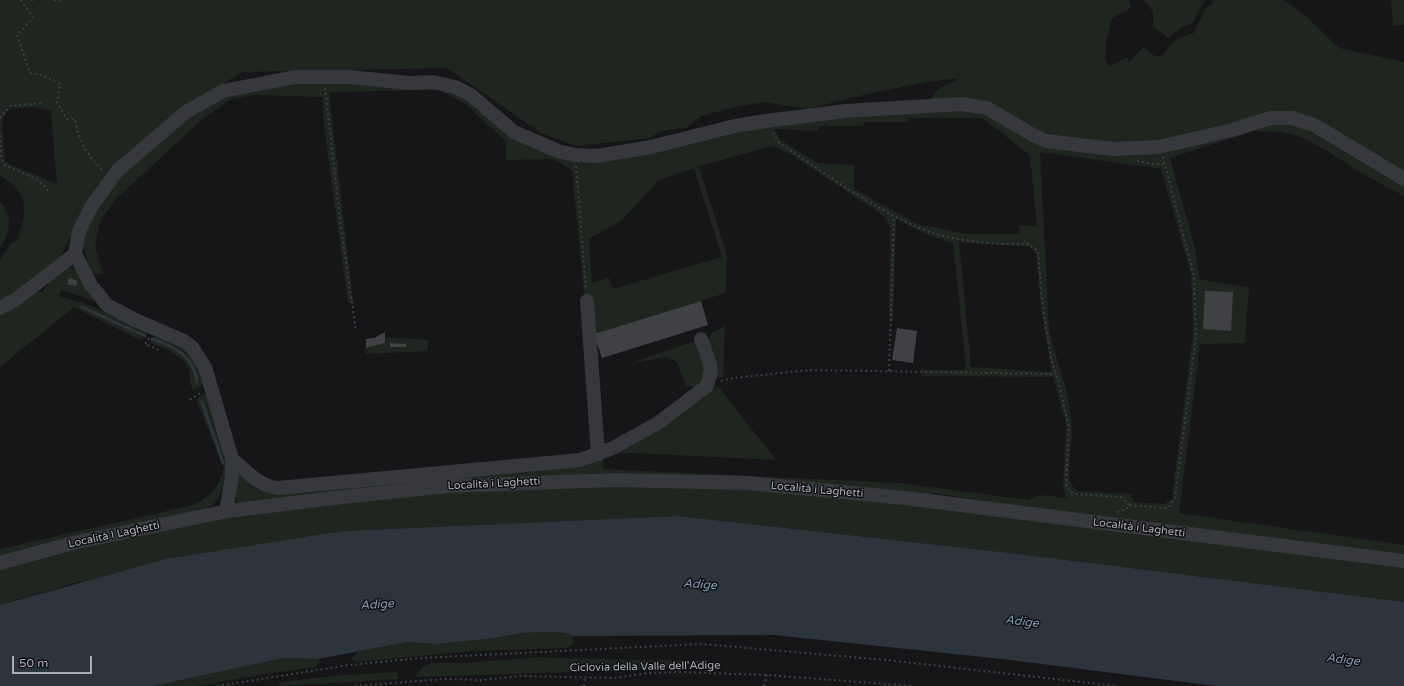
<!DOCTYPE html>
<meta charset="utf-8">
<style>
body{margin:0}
#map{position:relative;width:1404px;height:686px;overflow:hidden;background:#161618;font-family:"Varela Round",sans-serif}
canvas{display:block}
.scale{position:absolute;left:12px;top:656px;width:80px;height:18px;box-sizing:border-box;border:2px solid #a8adb8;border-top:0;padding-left:5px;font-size:12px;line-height:14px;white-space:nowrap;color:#a8adb8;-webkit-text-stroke:3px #111113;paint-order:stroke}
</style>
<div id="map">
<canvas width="1404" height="686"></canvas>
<div class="scale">50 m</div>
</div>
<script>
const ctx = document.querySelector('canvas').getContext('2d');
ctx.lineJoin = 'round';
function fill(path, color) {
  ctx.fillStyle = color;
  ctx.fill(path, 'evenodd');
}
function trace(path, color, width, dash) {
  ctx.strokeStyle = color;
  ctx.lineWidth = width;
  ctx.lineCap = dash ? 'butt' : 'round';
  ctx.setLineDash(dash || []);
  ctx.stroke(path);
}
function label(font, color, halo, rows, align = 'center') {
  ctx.font = font + ' "Varela Round",sans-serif';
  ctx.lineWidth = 3;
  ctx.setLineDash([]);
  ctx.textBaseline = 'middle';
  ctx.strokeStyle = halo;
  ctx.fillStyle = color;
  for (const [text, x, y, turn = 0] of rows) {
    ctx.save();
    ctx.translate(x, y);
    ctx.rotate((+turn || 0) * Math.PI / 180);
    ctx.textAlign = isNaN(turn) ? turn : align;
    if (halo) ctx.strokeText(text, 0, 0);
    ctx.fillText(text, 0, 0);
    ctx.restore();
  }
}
fill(new Path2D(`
 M0,0h1129l2,8 -19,10 -6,23 -1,19 5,6 17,-9 2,5 15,-15 12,10 7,-2c8,-13 15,-18 31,-22l12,-26 6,-3v-4h71l22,15 34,33 65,14v114l-117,-63 -122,29 -33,5 -86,-10 -36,-20 -79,-18c6,-13 18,-14 28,-21l-32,4 -64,13 -56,14 -43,-7 -25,4 -38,10 -15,12 -24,3 -13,7 -73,8 -35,-13 -94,-65 -205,4 -59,37 -108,118 -14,29 -61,48v-44l11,-17 5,-2 5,-7 -3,2c12,-29 8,-43 -18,-61zM35,107l16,4 6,73 -52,-22 -3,-41 7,-12z
 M1144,0h61l-13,24 -10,3 -14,11 -15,-11v-15z
 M1391,0h13v25l-11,1z
 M354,83l100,7 116,67 121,-13 87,-21 201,-14 32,17 96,26 151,-27 36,-4 110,62v13l-43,-23 -35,-23 -25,-13 -19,-5 -29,-1 -83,27 25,90 4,31 50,8 -4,56 -45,1 -21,169 225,32v8l-9,3 -221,-27c-19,-7 -33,-10 -53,-7l-188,-29 -6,3 -296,-23h-39l-9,2 -344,29c-7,-7 -2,-19 -1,-27l2,-3 25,15 338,-33v13l296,14 130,17c8,-8 27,-3 37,-2l-3,-13 3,-62 -13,-46 -132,-1v-7l43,1 2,-3 -13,-124 -25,-8 -32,-16 -3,104 -4,-8 1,-88 -6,-11 -92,-61 -19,-9 -74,20 28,90 -1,37 -132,41 -9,-33 -13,-131 -19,-11 -47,1v-18l-39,-37 -28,-15 -110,2 24,210 -5,1 -24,-178 -2,-28 -69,-2 -22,4 -33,24 -83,77 -15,22 -5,24 8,28h-12l-7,-26 1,-15 6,-19 30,-38 83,-72 64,-20zM908,118h74l48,37 7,71 -18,-1v9h-52l-49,-10 -64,-35v-24l-37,-2 -36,-23 -7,-11 44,2 2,-5h43l1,-4h43zM1040,152l121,17 30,105 2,59 -21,165 -7,6 -32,-2 -2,-8 -51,-3c-4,-1 -9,-5 -10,-10 -3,-11 2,-36 2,-49 0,-35 -16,-70 -23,-104zM694,168l28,89 -109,32 -4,-11 -17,5 -3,-44 33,-19 37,-40zM959,242l72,5 5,6 6,63 10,56 -81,-5z
 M0,201c13,14 11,33 0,47z
 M67,266l9,5 19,30 -34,-11 -2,6 33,10 56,26 -8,8 -66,-33 -74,60v-53l36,-22h6l6,-7 2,-5z
 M725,326l-2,51 -10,2 -8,-39 5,-3 1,-4z
 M155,334c28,13 41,18 48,50l-10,7 -3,-9v-11l-6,-10 -17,-12 -18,-6z
 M386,337l43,3 -2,11 -61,3v-6l19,-5z
 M697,340l10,29 -8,20 -13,-3 -9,-24 -11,-5 -37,7z
 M718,386l58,74 -143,-7 -16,1z
 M203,394l5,2 20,74 -8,25 -6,9 -8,5 -206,50v-10l193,-44c18,-9 25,-17 31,-37l-28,-69z
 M641,484l205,11 558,70v37l-394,-49 -332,-37 -335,15 -265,51 -78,23v-39l99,-24 135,-27 192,-24z
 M551,632l14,1 8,3v8l-5,4 -95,3 -117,11 -5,-3 8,-8 48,-9 30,2 58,-6 26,-5z
 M540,657c54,3 108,2 163,4l-1,7 -288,9 11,-12 8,-2h31z
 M283,658l35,1 2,2 -4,6 -45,6 -74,13h-43z
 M397,672l1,7 -119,7 1,-4 62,-7z`), '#1e261f');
fill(new Path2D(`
 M678,516l332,37 394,49v84h-188l-214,-27 -228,-24 -201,1 -8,-3 -14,-1 -30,1 -26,5 -58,6 -30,-2 -89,17 -35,-1 -129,28h-154v-81l166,-46 177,-28z`), '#2c353c');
trace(new Path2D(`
 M82,307l63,29
 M152,339c23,8 42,17 45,43
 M202,402l21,61`), '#2c353c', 3);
fill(new Path2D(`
 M69,278l9,3 -2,5 -9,-2z
 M1205,291l28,1 -2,39 -28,-2z
 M701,301l7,24 -106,33 -8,-24z
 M897,328l20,3 -4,32 -21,-3z
 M385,332v11l-19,5v-9l8,-1z
 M390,343l16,1v3h-16z`), '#404145');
trace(new Path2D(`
 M21,0l12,18 -16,17 13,38 14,3 16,8 -3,18 10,17h8c4,24 12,35 28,52
 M31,0h5
 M54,0l5,1 3,-1
 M325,88l15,132 16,111
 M0,118l10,-12 31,-3
 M773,133l6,10c43,28 92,64 138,84 32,14 76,18 111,17l10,7 4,48 9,61 7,19 11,49 -3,56 3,7 5,3 47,3 8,8
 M0,135l1,23 4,7c15,8 36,12 44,28
 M1137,161l16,3h12
 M576,166l10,124
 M149,338l-4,6 16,7
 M889,371l5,-155
 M721,381l13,-3 75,-8 247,4
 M190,400l10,-7
 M1117,512l9,-3 3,-4 35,3 5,-1 6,-9 21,-161 -2,-61 -31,-119
 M217,686l132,-21 71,-7 282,-14 184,16 231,26
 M355,686l88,-7 40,1 39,-4 93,2 32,-5 37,-1 83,3 145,11
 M584,686l1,-9
 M764,686l3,-11`), '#3d3f44', 2, [2, 3]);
trace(new Path2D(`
 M75,254l4,-23 12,-24 26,-36 69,-59 37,-21 72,-14h54l61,6 23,-1 22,5 16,8 43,37 44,19 17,4 22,1 54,-9 84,-21 31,-5 80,-10 116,-7 25,4 44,26 15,7 67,8 46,-2 73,-17 39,-12h21l22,7 90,54
 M75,254l16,31 16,20 26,14 51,22 8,6 13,20 27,92v18l-5,28 1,6
 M587,301l11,153
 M0,308l15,-8 60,-46
 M232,459c13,11 28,28 46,29l302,-28 33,-12 45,-25 49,-37 4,-15 -1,-7 -9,-25
 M0,563l77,-21 151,-31 114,-14 106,-11 166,-6 133,3 158,15 499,63`), '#37383d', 14);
label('11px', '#a8adb8', '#111113', [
 ["Località i Laghetti",494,484,-3],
 ["Località i Laghetti",817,490,5],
 ["Località i Laghetti",1139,528,7],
 ["Località I Laghetti",114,535,-12],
 ["Ciclovia della Valle dell'Adige",645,667,-1]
]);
label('italic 12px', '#7f9bb3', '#111113', [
 ["Adige",700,585,4],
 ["Adige",377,605,-4],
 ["Adige",1022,622,7],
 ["Adige",1343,660,7]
]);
</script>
